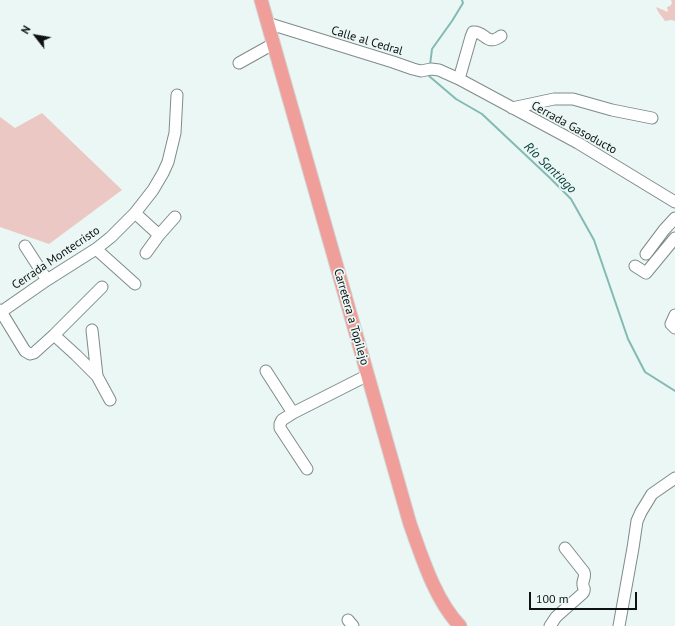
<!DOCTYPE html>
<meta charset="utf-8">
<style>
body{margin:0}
#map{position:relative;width:675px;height:626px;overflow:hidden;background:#eaf7f5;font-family:"PT Sans",sans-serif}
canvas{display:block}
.north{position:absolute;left:16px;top:16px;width:40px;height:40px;-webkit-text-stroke:3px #eaf7f5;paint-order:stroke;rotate:301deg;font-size:11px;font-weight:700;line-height:16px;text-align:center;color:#0d1111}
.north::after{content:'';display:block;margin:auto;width:14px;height:18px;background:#0d1111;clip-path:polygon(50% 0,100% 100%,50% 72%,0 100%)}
.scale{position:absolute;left:529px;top:592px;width:108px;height:18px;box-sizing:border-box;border:2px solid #0d1111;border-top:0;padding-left:5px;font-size:12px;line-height:14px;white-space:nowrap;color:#0d1111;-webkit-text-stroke:3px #eaf7f5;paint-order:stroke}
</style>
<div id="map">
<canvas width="675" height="626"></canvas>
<div class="north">N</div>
<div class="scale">100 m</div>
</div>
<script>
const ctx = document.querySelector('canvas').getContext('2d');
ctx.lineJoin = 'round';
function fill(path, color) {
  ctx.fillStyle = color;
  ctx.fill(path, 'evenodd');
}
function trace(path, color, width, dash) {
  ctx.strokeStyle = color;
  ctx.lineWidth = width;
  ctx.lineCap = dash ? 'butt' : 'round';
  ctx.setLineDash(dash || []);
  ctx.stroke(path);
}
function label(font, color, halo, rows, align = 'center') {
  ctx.font = font + ' "PT Sans",sans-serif';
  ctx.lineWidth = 3.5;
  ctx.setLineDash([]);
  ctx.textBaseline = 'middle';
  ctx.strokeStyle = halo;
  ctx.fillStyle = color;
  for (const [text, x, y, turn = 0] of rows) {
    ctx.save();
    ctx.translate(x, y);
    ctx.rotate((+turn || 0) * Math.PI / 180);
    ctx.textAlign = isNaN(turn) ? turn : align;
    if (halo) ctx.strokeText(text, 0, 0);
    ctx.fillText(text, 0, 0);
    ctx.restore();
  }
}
fill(new Path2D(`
 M671,0h4v21l-4,-1 -6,1c-3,-5 -7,-8 -9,-14l12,5 -1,-5 3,-1 2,-3z
 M42,113l80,77 -73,54 -49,-17v-110l15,11z`), '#ecc8c4');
trace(new Path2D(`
 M430,65l2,-16 20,-28 11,-18 -1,-3
 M429,74v2l27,23 26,15 68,64 21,21 23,41 34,99 17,33 30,19`), '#83bab3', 2);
const minor = new Path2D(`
 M267,23l126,39 20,7 8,2 10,-2 8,1 20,9 119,64 97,59
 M239,63l34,-19
 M459,79l12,-42 2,-5c13,-1 13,15 28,4
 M512,108l42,-9h19l39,11 40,8
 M135,213l24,22
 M25,246l22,34
 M96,249l39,35
 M146,253l13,-18 16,-18
 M646,254l18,-24 11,-12
 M635,266l11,7 29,-35
 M0,310l25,41 5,3 4,-1 20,-18 48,-48
 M1,312l46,-32 49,-31 15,-12 24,-24 18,-23 10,-17 5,-11 7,-29 2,-38
 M675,315l-4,9 4,4
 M92,330l5,46
 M54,335l22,20 21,21 13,24
 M266,371l27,42
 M307,469l-27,-41v-4l2,-4 11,-7 75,-38
 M348,620l5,6
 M550,626l6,-9 26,-23c1,-1 2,-2 2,-3 1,-4 -1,-2 -1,-6 -1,-5 3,-7 1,-13l-19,-24
 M619,626l14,-78 4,-27 4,-9 11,-18 23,-16`);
const major = new Path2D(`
 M261,0l149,524c12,33 25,76 50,102`);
trace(minor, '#7f8b8a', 13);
trace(major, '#d3d4d4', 15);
trace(minor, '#fff', 11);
trace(major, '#ef9e99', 13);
label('12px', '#0d1111', '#eaf7f5', [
 ["Calle al Cedral",367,41,17],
 ["Cerrada Gasoducto",574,128,29],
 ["Cerrada Montecristo",56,258,-34],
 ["Carretera a Topilejo",351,317,74]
]);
label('italic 13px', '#10433e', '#eaf7f5', [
 ["Río Santiago",550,168,44]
]);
</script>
